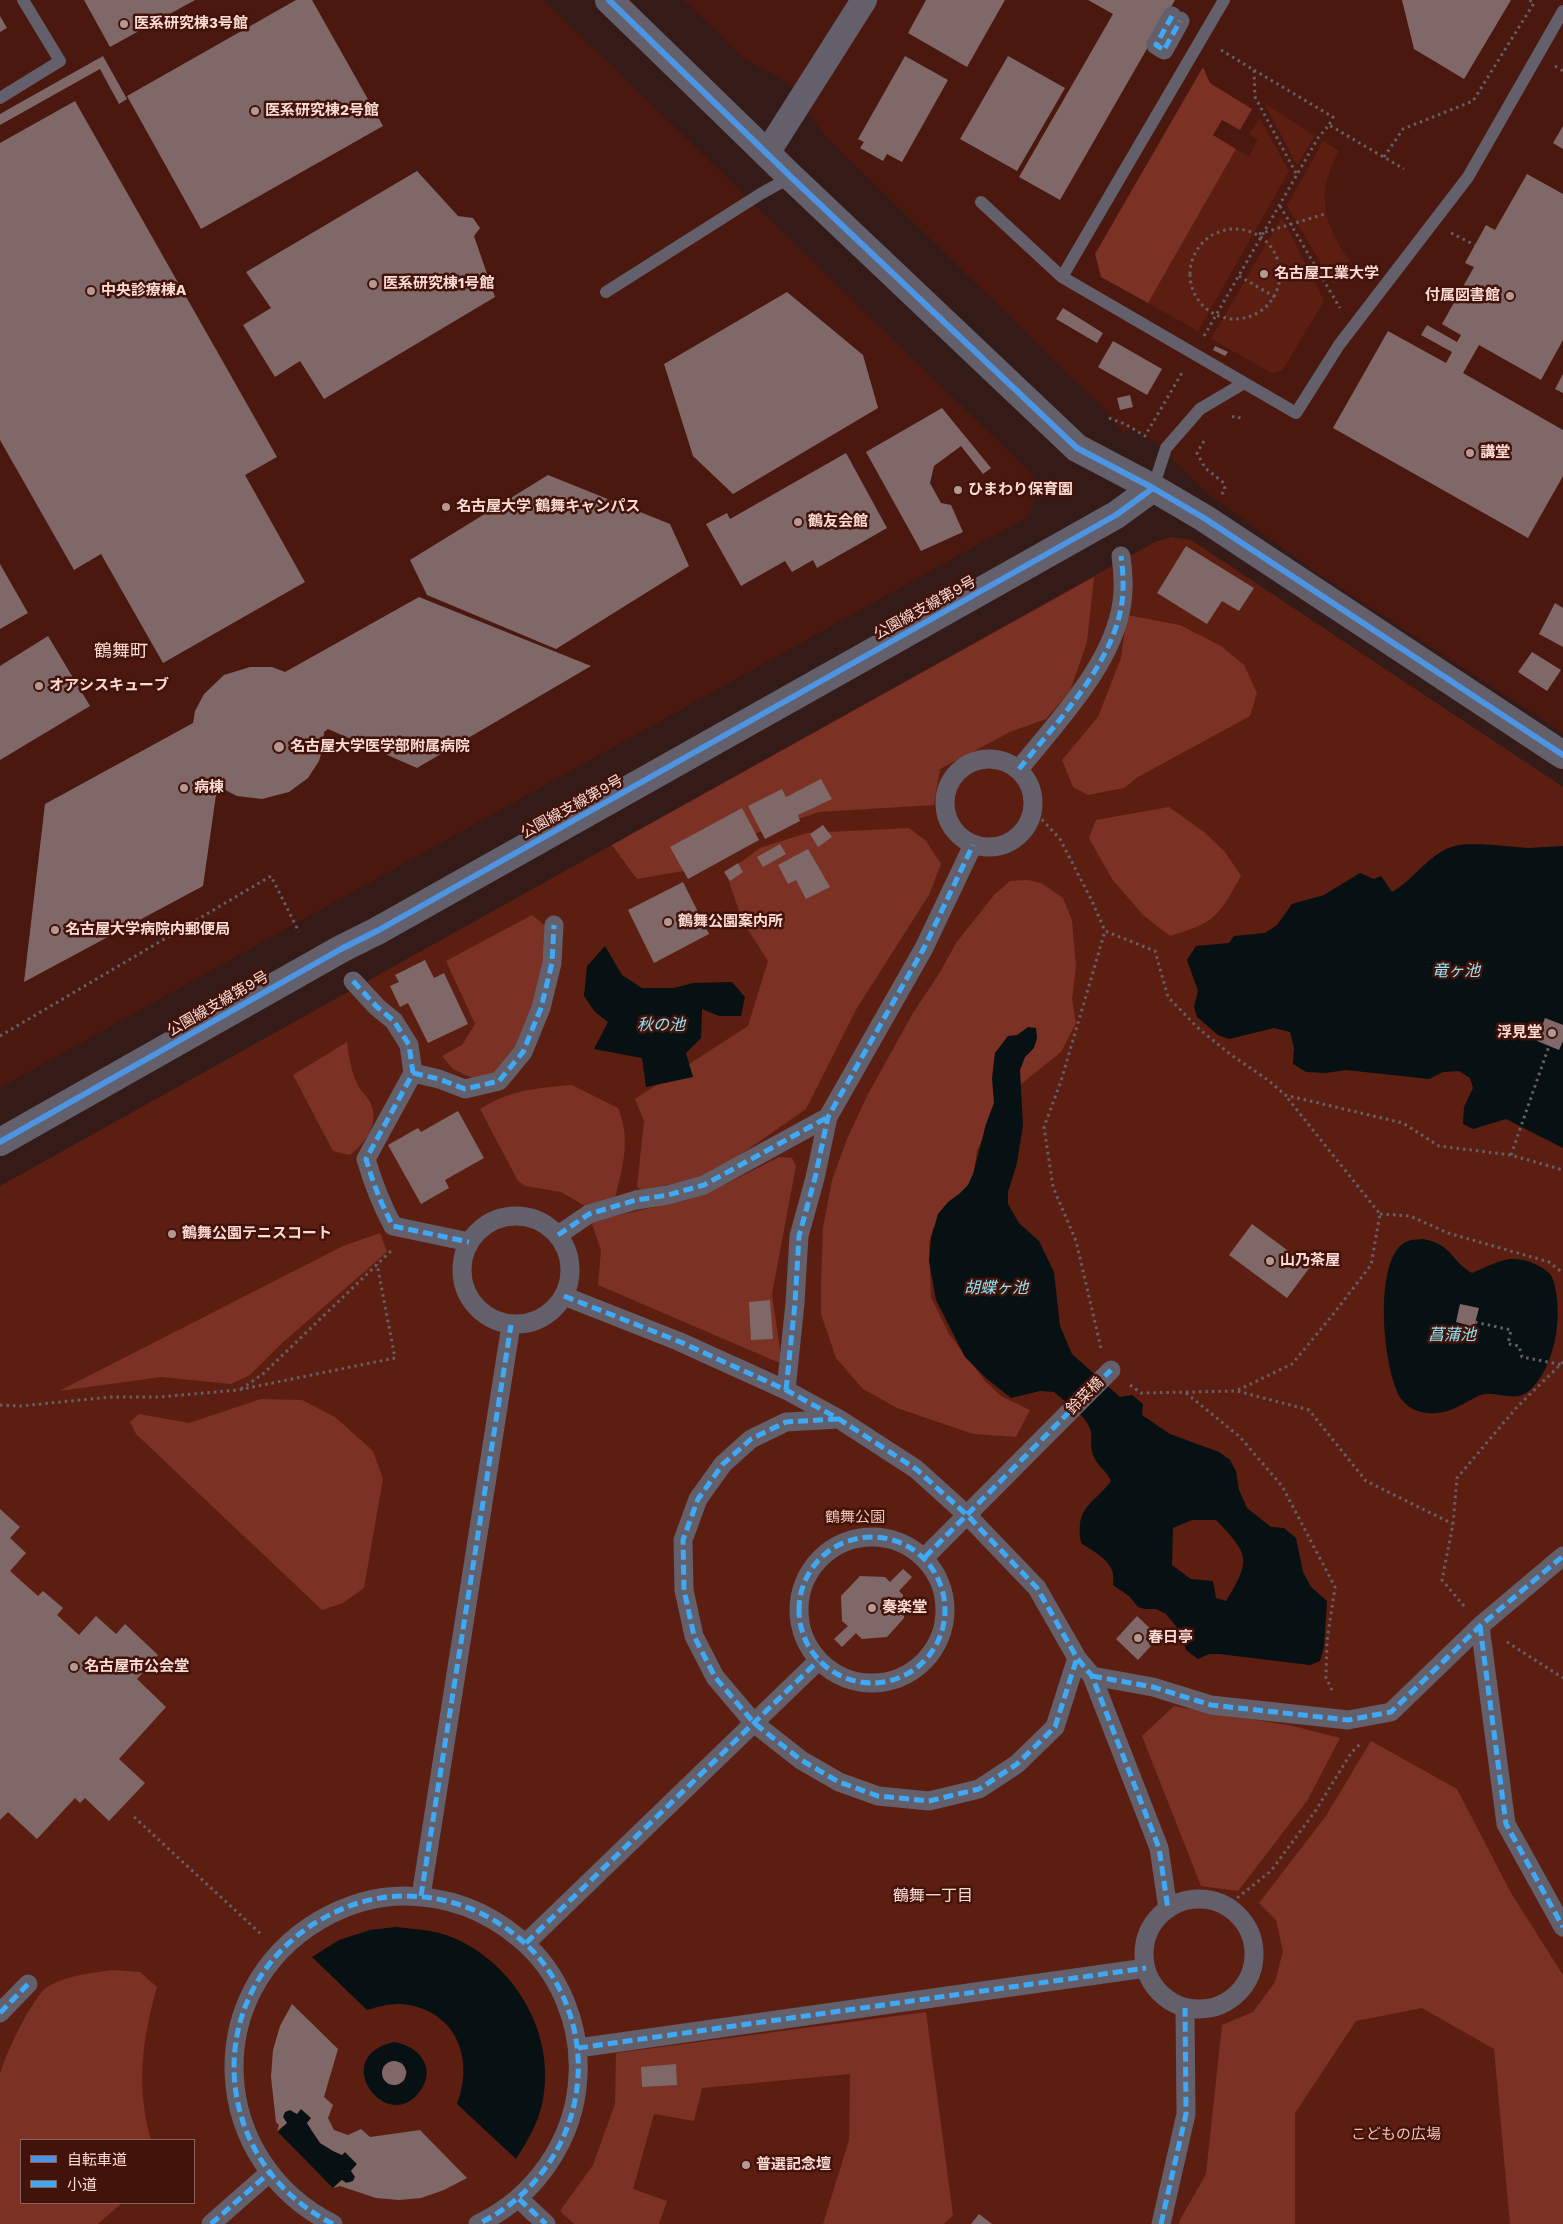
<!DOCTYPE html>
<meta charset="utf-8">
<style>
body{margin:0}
#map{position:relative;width:1563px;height:2224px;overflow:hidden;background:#351b17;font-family:"Work Sans","Noto Sans JP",sans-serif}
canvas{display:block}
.legend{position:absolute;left:20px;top:2139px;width:175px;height:65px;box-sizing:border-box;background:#42130a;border:1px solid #8c635b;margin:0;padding:6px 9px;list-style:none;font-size:15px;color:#fbdbd4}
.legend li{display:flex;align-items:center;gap:10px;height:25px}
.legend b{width:25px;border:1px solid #8c635b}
</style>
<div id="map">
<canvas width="1563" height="2224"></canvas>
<ul class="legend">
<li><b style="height:6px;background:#4d94e3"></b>自転車道</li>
<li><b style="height:6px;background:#3fa9f5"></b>小道</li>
</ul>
</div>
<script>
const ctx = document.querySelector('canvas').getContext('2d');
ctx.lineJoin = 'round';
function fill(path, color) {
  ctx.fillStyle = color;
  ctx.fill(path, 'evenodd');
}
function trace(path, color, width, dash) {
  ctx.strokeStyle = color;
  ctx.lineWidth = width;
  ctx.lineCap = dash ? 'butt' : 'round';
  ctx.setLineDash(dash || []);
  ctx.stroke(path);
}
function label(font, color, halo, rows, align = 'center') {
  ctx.font = font + ' "Work Sans","Noto Sans JP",sans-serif';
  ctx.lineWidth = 5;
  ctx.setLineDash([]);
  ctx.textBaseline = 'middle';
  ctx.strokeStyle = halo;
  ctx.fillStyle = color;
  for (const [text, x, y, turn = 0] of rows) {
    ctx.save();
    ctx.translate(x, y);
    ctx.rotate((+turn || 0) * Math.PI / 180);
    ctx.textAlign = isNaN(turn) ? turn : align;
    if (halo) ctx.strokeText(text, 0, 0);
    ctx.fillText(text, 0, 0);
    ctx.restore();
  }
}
fill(new Path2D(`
 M0,0h544l490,476v27l-6,14 -1028,571z
 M684,0h879v733l-247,-161 -109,-79 -54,-53 -21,-11 -10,3 -14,-19 -285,-279 -34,-51 -45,-24z`), '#4a180e');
fill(new Path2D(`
 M1264,103l51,33 -18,29z
 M1260,119l29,52 -91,160 -50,-28 88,-154 13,7 9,-16 -9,-6z
 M1323,141l16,10c-23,41 -17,71 10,109l-15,25 -47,-79z
 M1282,217l42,84 -42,70 -10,2 -61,-34z
 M1172,537l19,3 372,247v1437h-1563v-1038l1155,-644zM21,2140h173v63h-173z`), '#5d1e12');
fill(new Path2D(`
 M1203,67l7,16 42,26 -12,21 -18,-10 -9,15 23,14 -88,154 -47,-26 -6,-23z
 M1094,577l-7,65 -17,49 -24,28 -36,13 -70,37 -6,36 -115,7 -77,26 -59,33 -46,8 -25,-34z
 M1127,615l53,10 41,21 23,19 13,28 -7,23 -112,61 -14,11 -36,7 -15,-8 -11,-27 36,-43 23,-59z
 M1169,807l35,25 21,20 16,24c-24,42 -25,46 -71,60l-27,-21 -31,-36 -23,-41 7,-18z
 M909,828l17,13 15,23 -12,31 -72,113 -51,101 -92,64 -70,18 -7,-4 7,-66 -9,-22 113,-73 20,-65 -25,-39 -17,-49 34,-25 47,-15z
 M1028,880l13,3 22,15 9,22 4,47 -4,32 4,24 -15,29 -41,33 -19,22 -24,43 -5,36 -39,42 -4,16 2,53 18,37 36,47 16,15 29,14 -14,27 -43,-3 -76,-26 -34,-19 -27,-31 -15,-44v-29l2,-57 9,-48 15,-41 20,-43 46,-83 26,-39 17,-31 38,-48 16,-14z
 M532,915l15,12 -5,51 -21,66 -25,30 -24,4 -19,-9 -11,-13 20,-11 13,-21 -29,-63z
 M347,1042c2,15 4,31 12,45 3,6 11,12 13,19 6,21 -7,37 -22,49l-17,-4 -40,-76z
 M572,1085l46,23c13,30 5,59 -3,90l-30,8 -24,-14 -36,-6 -7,-5 -38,-72c30,-19 57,-21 92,-24z
 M779,1157l13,1 4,8 -24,128 10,70 -184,-79 3,-35 -10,-29 96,-21 39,-16z
 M380,1233l7,19 -105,91 -32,32 -19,9 -70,-7 -102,14 284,-145z
 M261,1399l41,1 33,17 38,34 10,28 -19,109 -21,15 -21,7 -186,-176 -6,-12 9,-8 50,9z
 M1174,1706l119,20 47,12 -33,63 -69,90 -37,-5 -59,-150z
 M1371,1741l86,48 54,104 52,82v249h-53l-16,-175 -72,-41 -66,13 -61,92v111h-116l1,-4 26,-46 16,-149 31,-13 22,-30 8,-31 -7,-31 -17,-17 67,-87z
 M113,1970l27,2 17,15c-15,52 -21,101 -6,153h-130v63h101l-24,21h-98v-150c5,-18 33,-80 49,-88 19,-11 42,-13 64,-16z
 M926,2012l27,203 -9,9h-121l26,-84 1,-66 -148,14 -8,33 -40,-7 -21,75 34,12 -8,23h-85l-14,-13 33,-46 22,-61 1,-51z`), '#7b3123');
fill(new Path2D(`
 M1494,845l34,3 35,-2v179l-18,-7 -8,23h26v107l-57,-29 -33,10 -10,-5 1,-17 9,-19 -3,-10 -11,-7 -16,1 -14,7 -83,-9 -20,3 -20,-1 -13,-8 1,-16 -4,-16 -16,-4 -45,11 -11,-4 -21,-18 -3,-10 4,-16 -11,-31 9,-14 33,-3 5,-7 31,-3 12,-8 15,-21 32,-9 36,-22 14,6 7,-3 11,16c22,-12 38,-40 63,-46 12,-3 27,-1 39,-1z
 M605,946l17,29 20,13h32l19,-5 39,-1 13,15 -4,19h-22l-17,-7 -1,29 -15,15 7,24 -47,10 -4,-29 -48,-9 14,-27 -13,-10 -11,-16 3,-30z
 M1028,1027l8,1 1,10 -3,10 -9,9 -5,13 3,55 -6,38 -9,29v12l11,19 20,18 15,31 6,54 12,28 48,43 12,-2 11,9 -1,11 28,19 49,18 11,8 6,11 3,19 8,18 24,19 13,1 12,10 7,34 8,15 16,14 -3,46 -4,14 -10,4 -91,-11h-10l-11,5 -12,-9 -7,-20 -13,-16 -10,-5h-11l-7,-2 -9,-11 -16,-11c4,-23 -16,-31 -32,-42 -6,-37 11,-37 30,-62 -4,-10 -14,-15 -18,-26 -3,-8 -1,-15 -2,-23 -3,-16 -26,-30 -37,-40l-14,-1 -29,7 -24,-19 -22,-22 -29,-57 -7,-39 2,-23 7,-24 10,-12 11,-8 9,-9 5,-11 13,-50 8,-21 -2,-25 3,-25 13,-17 9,-1zM1192,1520h24c34,35 35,40 10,81l-10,-3 -3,-17 -22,-2 -19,-14 1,-37z
 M1423,1239c30,6 26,20 49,34 10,-4 29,-14 39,-14 12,-1 29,5 38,14 3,2 4,7 5,10 9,31 2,82 -23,106 -17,17 -35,-1 -53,7 -12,6 -28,17 -42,17 -12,1 -25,-2 -34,-13 -19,-24 -31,-146 6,-159 4,-2 10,-1 15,-2z
 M396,1927c18,2 36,3 53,9 65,25 109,99 93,169 -5,20 -15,37 -26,54l-59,-55c17,-43 1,-90 -48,-99 -15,-3 -29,1 -42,5l-55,-53 27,-17 31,-10z
 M394,2042c22,3 42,23 28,46 -32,52 -96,-31 -28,-46zM393,2061l9,2 5,9 -3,9 -8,4 -9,-2 -5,-10 3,-8z
 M301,2109l10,9 -4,5c8,16 18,25 35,32l3,-3 12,12 -6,6 4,7 -2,4 -4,2 -8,-3 -8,8 -55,-56 9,-9 -4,-6 2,-5 5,-2 7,4z`), '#071012');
fill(new Path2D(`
 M84,0h111l-85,47z
 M296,0h16l71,126 -182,103 -74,-133z
 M926,0h79l-38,67 -59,-34z
 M1088,0h87l-115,200 -41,-23 94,-163z
 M1402,0h109l-47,79 -50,-30z
 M0,16l7,12 -7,4z
 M103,56l24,43 -8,5 -19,-35 -100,56v-11z
 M905,56l43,24 -46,82 -15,-8 -4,7 -23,-13 4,-6 -6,-3z
 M1008,56l57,32 -48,83 -57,-32z
 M75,101l202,356 -32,18 60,107 -142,81 -62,-109 -27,16 -74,-130v-297z
 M1563,126v23l-10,-6z
 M417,171l41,45 15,2 7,10 -6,8 21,61 -171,102 -24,-38 -25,16 -32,-52 28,-17 -25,-36z
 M1527,174l36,20v146l-22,40 -62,-35 -16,28 100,57v46l-35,62 -195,-110 55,-97 58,32 6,-11 -31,-17 6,-10 30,17 4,-7 -19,-11 32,-57 -9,-4 21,-38 9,5z
 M787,292l76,63 15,53 -145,86 -40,-38 -29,-92z
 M1063,308l40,25 -6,10 -41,-24z
 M1113,341l49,28 -15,26 -49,-28z
 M1215,346l13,6 -3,4 -12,-6z
 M1563,374v19l-8,-4z
 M1130,395l3,12 -13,3 -3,-12z
 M942,408l49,60 -8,6 -22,-28 -27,20 -4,17 11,20 10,2 12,27 -42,19 -55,-99z
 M846,453l41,75 -70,40 -4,-8 -21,12 -7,-11 -44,25 -35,-62 21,-11 3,6z
 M548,475l122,49 19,42 -133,83 -129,-54 -17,-35z
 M1186,546l68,42 -15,23 -17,-10 -15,23 -50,-31z
 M0,564l28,49 -28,16z
 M419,597l172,69 -174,102 -89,-39 -4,3 -1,15 -4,14 -11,17 -19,14 -27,7 -25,-3 -12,-6 -9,5 -13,91 -179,96 21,-178 148,-81 2,-12 9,-17 20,-19 26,-8h22l13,5z
 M1555,603l8,5v39l-24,-13z
 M48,636l42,70 -90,54v-94z
 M1532,652l29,18 -14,21 -29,-19z
 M821,779l11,20 -34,16 2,6 -35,18 -17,-33 34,-17 4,8z
 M742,808l17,32 -71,39 -18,-32z
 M823,825l9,12 -14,10 -8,-13z
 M780,844l6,10 -23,13 -6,-10z
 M808,849l22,38 -24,12 -10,-19 -8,4 -10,-19z
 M738,863l5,9 -13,9 -6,-9z
 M683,882l26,52 -55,29 -26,-53z
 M425,960l9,18 10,-5 24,51 -40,19 -20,-40 -8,4 -10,-21 9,-4 -4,-7z
 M1545,1018l18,7v16l-4,9 -22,-9z
 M458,1111l26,47 -39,22 4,8 -28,16 -33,-59 30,-17 3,4z
 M1252,1224l58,43 -23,31 -58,-43z
 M770,1300l3,39 -22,1 -2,-38z
 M1460,1304l19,4 -5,19 -18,-5z
 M0,1509l20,18 -10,11 16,15 -16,18 28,25 5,-5 20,17 -6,7 22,20 17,-19 20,18 9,-10 33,31 -21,24 29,28 -47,52 26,24 -36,38 -24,-23 -5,5 -5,-5 -38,41 -29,-27 -8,8z
 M903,1569l9,8 -13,14 4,4 1,23 -17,19 -25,2 -6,-6 -14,14 -8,-8 14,-13 -6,-5 -1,-25 19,-20 25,1 5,5z
 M1137,1616l22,21 -21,23 -22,-21z
 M292,2004l46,45 -14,48 9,8 -5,13 6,12 14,5 13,-6 9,8 50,-7 47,48 -23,12 -23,8 -22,2 -23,-2 -36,-12 -7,2 9,-8 4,3 7,-2 2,-4 -4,-6 6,-7 -12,-12 -3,3 -9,-4 -13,-8 -13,-20 4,-5 -10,-9 -4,5 -7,-4 -5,2 -2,5 4,6 -10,8 2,-6 -3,-3 -5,-45 2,-27 7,-24z
 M382 2073a12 12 0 1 1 24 0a12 12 0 1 1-24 0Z
 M676,2064l1,21 -35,2 -1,-20z
 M979,2214l13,10h-21z`), '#7f6867');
trace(new Path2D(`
 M1221,50l33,20 1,27 42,78
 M1555,66l8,5
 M1254,70l79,47 -4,8
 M1384,157l19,-28 70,-28 61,-98 -5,-3
 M1280,206l60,102
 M1451,233l24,12
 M1239,276l36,21
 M1204,336l114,-198 11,-13 75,44
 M1232,417l4,-1 8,4
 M1109,418l16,6 20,12 38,-65
 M1204,441l-7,12 8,15 19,15 1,7 -4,5
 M1033,810l27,29 32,62 13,30 50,20 13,46 30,31 32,26 38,26 17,15 118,28 36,23 72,9 52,15
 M0,1036l271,-160 28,56
 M1511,1155l38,-109
 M1380,1214l30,2 38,17 101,29 14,11
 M1475,1322l36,8 -3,14 11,2 3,11 41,8
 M1101,1348l-25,-107 -23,-54 -9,-60 17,-46 44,-150
 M1130,1385l11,8 96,-2 72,19 57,71 87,43
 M241,1389l22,-15 128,-123
 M1238,1390l54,-26 39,-47 40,-52 9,-51 -95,-119
 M1186,1393l54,44 42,49 53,101 -8,54 -1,37 7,14
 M0,1405l20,1 91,-9h48l79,-7 157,-32 -18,-94
 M1464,1606l-22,-26 11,-56 4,-46 60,-71 46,-45
 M1507,1642l56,36
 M134,1817l128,118
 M1227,1906l44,-35 45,-61 35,-57 10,-10`), '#655f66', 3, [2.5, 4]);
trace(new Path2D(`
 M0,98l60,-37 -37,-61
 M981,202l81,75 234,136 43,-68 129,-168 95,-166
 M1062,277l162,-277
 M606,292l156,-99 29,-16
 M1153,488l13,-40 34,-39 44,-26`), '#635f6b', 12);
trace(new Path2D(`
 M1172,16l-16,29 8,5 16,-29
 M945 803a44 44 0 1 1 88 0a44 44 0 1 1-88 0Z
 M1019,769c38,-47 95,-106 103,-167 2,-14 1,-32 -1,-46
 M353,981l24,26 17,14 15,24 4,28 -47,86c7,24 15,45 27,67l76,16
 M413,1073l26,6 26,10 34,-8 24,-29 18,-44 11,-45 2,-38
 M462 1270a54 54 0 1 1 108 0a54 54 0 1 1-108 0Z
 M558,1235l31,-21 47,-14 32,-5 36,-10 124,-68
 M564,1296l114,45 108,49 53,29 77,50 52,47 69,72 40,70 15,18 67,172 9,61
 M786,1390l9,-87 4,-67 16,-58 13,-61 96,-169 49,-103
 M839,1419l-53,3 -35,17 -28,25 -25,35 -15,41 1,50 10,46 21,41 39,46 47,37 38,22 39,14 51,5 50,-12 38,-25 38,-37 22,-69
 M799 1610a73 73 0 1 1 146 0a73 73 0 1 1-146 0Z
 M925,1557l186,-187
 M1480,1626l26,198 57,103
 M1092,1676l61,11 58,18 137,15 43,-8 89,-86 83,-70
 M421,1896l90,-571
 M1144 1954a55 55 0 1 1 110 0a55 55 0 1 1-110 0Z
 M526,1943l292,-282
 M0,2013l28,-29
 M578,2048l568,-80
 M519,2199l27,25
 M211,2224l58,-51
 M333,2224c-124,-62 -135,-232 -13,-304 26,-15 54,-24 84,-24 44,0 83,15 116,43 40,33 61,87 58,137 -3,64 -43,121 -100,148
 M1161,2224l25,-110 -1,-106`), '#635f6b', 19);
trace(new Path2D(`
 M767,153l97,-153`), '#635f6b', 26);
trace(new Path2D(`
 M609,0l182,177 286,271 76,40 51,30 359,237
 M0,1142l341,-193 36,-18 739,-416 37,-27`), '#635f6b', 28);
trace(new Path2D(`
 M1190 274a45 45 0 1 1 90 0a45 45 0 1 1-90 0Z
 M1259,234l66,-20`), '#655f66', 3, [2.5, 4]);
trace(new Path2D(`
 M1172,16l-16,29 8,5 16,-29
 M1019,769c38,-47 95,-106 103,-167 2,-14 1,-32 -1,-46
 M353,981l24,26 17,14 15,24 4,28 -47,86c7,24 15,45 27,67l76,16
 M413,1073l26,6 26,10 34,-8 24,-29 18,-44 11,-45 2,-38
 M558,1235l31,-21 47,-14 32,-5 36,-10 124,-68
 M564,1296l114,45 108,49 53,29 77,50 52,47 69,72 40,70 15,18 67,172 9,61
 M786,1390l9,-87 4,-67 16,-58 13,-61 96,-169 49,-103
 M838,1419l-52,3 -35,17 -28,25 -25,35 -15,41 1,50 10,46 21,41 39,46 47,37 38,22 39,14 51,5 50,-12 38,-25 38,-37 22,-69
 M799 1610a73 73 0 1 1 146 0a73 73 0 1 1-146 0Z
 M925,1557l186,-187
 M1480,1626l26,198 57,103
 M1092,1676l61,11 58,18 137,15 43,-8 89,-86 83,-70
 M421,1896l90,-571
 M526,1943l292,-282
 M0,2013l28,-29
 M578,2048l568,-80
 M519,2199l27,25
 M211,2224l58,-51
 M333,2224c-124,-62 -135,-232 -13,-304 26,-15 54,-24 84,-24 44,0 83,15 116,43 40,33 61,87 58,137 -3,64 -43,121 -100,148
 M1161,2224l25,-110 -1,-106`), '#3fa9f5', 5, [10, 5]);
trace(new Path2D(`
 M609,0l182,177 286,271 76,40 51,30 359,237
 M0,1142l341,-193 36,-18 739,-416 37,-27`), '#4d94e3', 6);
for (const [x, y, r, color] of [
 [124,24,5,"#b69892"],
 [255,111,5,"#b69892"],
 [1264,274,5,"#b69892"],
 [373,284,5,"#b69892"],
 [91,291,5,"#b69892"],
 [1510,296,5,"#b69892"],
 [1470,453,5,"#b69892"],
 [958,490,5,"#b69892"],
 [446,507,5,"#b69892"],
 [798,522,5,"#b69892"],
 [39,686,5,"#b69892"],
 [279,747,6,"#b69892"],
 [184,788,5,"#b69892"],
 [668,922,5,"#b69892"],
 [55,930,5,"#b69892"],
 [1552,1033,5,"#b69892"],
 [172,1234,5,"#b69892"],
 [1270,1261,5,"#b69892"],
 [872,1608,5,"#b69892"],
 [1138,1638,5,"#b69892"],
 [74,1667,5,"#b69892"],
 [746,2165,5,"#b69892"]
]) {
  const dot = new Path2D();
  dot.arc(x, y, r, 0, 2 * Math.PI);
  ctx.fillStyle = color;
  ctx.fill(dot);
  trace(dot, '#42130a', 2);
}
label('bold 15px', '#fbdbd4', '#42130a', [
 ["医系研究棟3号館",134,24],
 ["医系研究棟2号館",265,111],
 ["名古屋工業大学",1274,274],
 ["医系研究棟1号館",383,284],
 ["中央診療棟A",101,291],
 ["付属図書館",1500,296,"right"],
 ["講堂",1480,453],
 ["ひまわり保育園",968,490],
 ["名古屋大学 鶴舞キャンパス",456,507],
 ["鶴友会館",808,522],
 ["オアシスキューブ",49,686],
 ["名古屋大学医学部附属病院",290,747],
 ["病棟",194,788],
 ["鶴舞公園案内所",678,922],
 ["名古屋大学病院内郵便局",65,930],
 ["浮見堂",1542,1033,"right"],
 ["鶴舞公園テニスコート",182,1234],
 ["山乃茶屋",1280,1261],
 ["奏楽堂",882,1608],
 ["春日亭",1148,1638],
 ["名古屋市公会堂",84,1667],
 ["普選記念壇",756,2165]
], 'left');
label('15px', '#fbdbd4', '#42130a', [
 ["公園線支線第9号",925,608,-29],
 ["公園線支線第9号",572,807,-29],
 ["公園線支線第9号",218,1004,-30],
 ["鈴菜橋",1085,1396,-45]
]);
label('15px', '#f4c4b9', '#42130a', [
 ["鶴舞公園",855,1518],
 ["こどもの広場",1396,2135]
]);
label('italic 16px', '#8de4f6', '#42130a', [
 ["竜ヶ池",1456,971],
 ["秋の池",661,1025],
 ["胡蝶ヶ池",996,1288],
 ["菖蒲池",1452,1335]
]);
label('16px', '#fbdbd4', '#42130a', [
 ["鶴舞一丁目",933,1896]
]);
label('18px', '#fbdbd4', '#42130a', [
 ["鶴舞町",121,652]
]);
</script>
